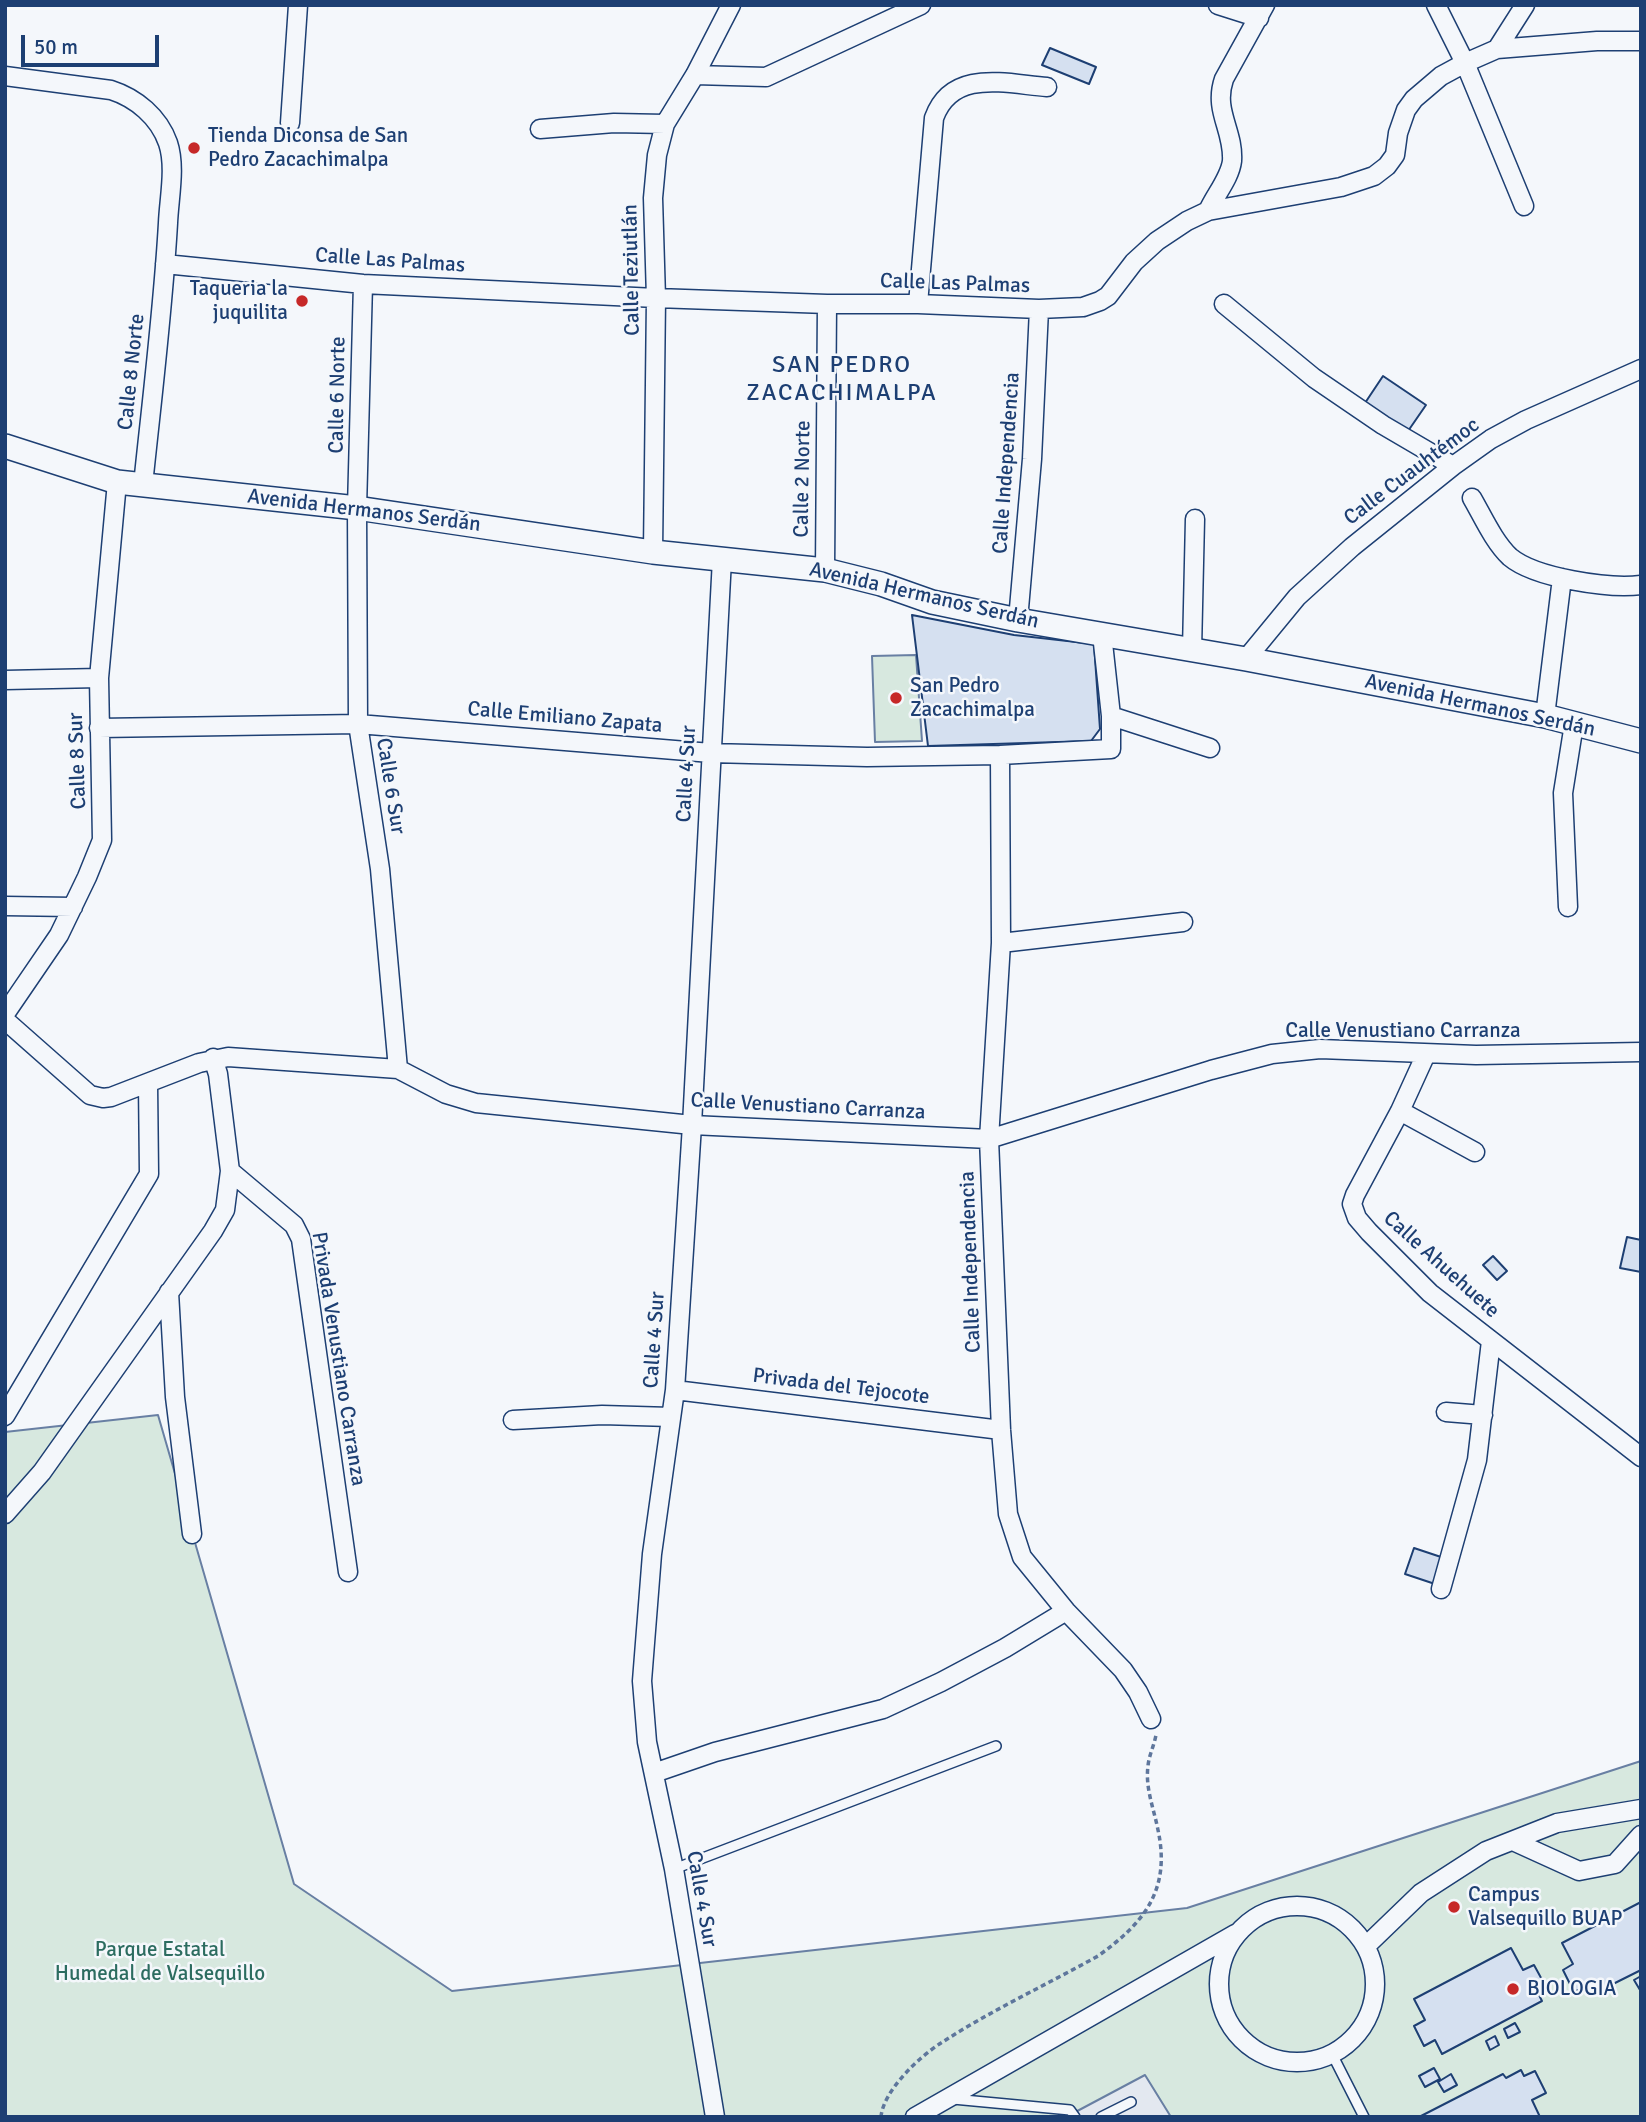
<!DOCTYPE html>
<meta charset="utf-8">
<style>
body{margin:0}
#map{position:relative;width:1646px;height:2122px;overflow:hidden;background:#f4f7fb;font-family:Signika,sans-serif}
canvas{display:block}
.frame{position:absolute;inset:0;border:7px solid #1d3f73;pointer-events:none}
.scale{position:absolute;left:21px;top:35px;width:138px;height:32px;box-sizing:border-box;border:4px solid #1d3f73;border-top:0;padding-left:9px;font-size:21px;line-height:24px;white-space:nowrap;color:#1d3f73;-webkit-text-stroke:5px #f4f7fb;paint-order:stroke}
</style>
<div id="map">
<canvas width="1646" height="2122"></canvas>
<div class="frame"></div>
<div class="scale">50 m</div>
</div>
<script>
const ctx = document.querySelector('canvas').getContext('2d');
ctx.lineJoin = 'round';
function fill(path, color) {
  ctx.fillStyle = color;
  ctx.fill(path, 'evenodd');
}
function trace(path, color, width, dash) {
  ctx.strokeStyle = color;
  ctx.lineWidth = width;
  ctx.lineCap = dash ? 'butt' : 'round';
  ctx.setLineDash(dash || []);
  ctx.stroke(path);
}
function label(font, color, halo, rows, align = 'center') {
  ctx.font = font + ' Signika,sans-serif';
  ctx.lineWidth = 5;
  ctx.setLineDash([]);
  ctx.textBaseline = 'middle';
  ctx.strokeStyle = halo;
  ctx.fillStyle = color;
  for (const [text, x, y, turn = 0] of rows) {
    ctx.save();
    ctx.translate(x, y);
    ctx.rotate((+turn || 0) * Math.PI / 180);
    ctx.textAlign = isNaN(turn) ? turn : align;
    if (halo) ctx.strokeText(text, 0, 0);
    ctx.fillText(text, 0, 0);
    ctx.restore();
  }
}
const green = new Path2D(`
 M916,655l6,86 -47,1 -3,-86z
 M158,1415l136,469 158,107 735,-83 454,-147v356h-1636v-685z`);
fill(green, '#d7e8df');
trace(green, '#687fa3', 2);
const parking = new Path2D(`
 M1145,2075l26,42h-105z`);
fill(parking, '#e3e8f0');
trace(parking, '#687fa3', 2);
const building = new Path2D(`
 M1050,48l46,19 -7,17 -47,-19z
 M1383,376l43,29 -20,29 -43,-28z
 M912,615l102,20 80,9 6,85 -9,12 -163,5z
 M1627,1237l14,3v32l-21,-4z
 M1493,1256l14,15 -10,9 -14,-15z
 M1414,1548l33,11 -9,26 -33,-11z
 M1641,1902v68l-52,26 -4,-9 -11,5 -11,-22 10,-6 -11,-21z
 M1511,1948l12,22 11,-5 12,22 -9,4 5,10 -100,53 -7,-14 -11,6 -10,-20 11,-6 -11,-21z
 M1641,1976v14h-1l-6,-10z
 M1515,2023l5,9 -12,6 -4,-9z
 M1495,2036l4,9 -9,5 -4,-9z
 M1434,2068l6,11 -15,8 -6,-11z
 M1521,2070l3,6 11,-5 11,22 -14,7 8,17 -119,-1 82,-42 3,4z
 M1451,2074l6,11 -13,7 -6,-10z`);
fill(building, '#d5e0f0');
trace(building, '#1d3f73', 2);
const lane = new Path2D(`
 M674,1869l322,-123
 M1332,2054l32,63
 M953,2099l117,11 5,7
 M1101,2117l30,-15`);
const street = new Path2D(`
 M1218,5l41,13
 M1436,5l29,58 59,143
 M1497,49l28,-44
 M695,75l71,2 155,-72
 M5,76l106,14c25,8 48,27 57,53 8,24 1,55 0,80 -5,88 -16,175 -25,262
 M290,123l8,-118
 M540,129l74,-6 51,1
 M1208,211c7,-16 22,-33 24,-50 2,-31 -19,-50 -8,-82l41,-74
 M165,264l198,20 293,14 171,6h91l121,5 44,-2 17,-6 8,-5 26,-34 23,-21 30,-20 21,-10 133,-24 33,-11 13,-10 8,-11 3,-22 8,-23 8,-11 27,-23 24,-13 32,-14 100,-8h44
 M363,284l-6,224 1,216 22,145 18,200
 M918,304l16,-186c18,-50 72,-34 113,-31
 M1224,304l90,74 69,47 70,41
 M1472,498c11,19 22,44 38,59 25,21 99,32 131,28
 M653,552l3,-254 -3,-100 4,-43 8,-31 30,-49 36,-70
 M825,570l2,-266
 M1018,620l14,-161 7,-150
 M1192,650l3,-131
 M1246,659l51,-62 55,-50 101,-81 38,-27 35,-19 115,-51
 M5,680l94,-2
 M1111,716l99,32
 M1545,716l17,-138
 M99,728l259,-4 353,29 156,4 133,-2 111,-6v-33l-9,-82
 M1000,755l1,188 -12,196 12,291 7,84 14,43 44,54 57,59 15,22 13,27
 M5,906l68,1
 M1568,907l-5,-114 11,-69
 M1001,943l182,-21
 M5,1014l54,-79 28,-58 15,-37 -3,-162 18,-196
 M5,1020l85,75 13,3 8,-1 88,-34 29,-6 170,12 48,25 30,9 216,22 297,14 222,-69 61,-16 48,-5 156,6 165,-3
 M1426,1054l-26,57 -45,84 -3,9 5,14 12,14 61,61 211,164
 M213,1058l5,16 12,97 64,54 7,14 47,333
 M1400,1111l75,41
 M169,1292l6,105 17,137
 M675,1390l326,40
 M1446,1412l37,3
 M5,1416l144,-242 -1,-91
 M513,1420l89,-5 69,2
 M5,1514l37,-42 171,-241 12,-21 5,-39
 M1441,1589l36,-129 14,-119
 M654,1773l61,-21 168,-43 58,-27 64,-34 61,-37
 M1513,1841l66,30 36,-7 26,-29
 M1219 1984a78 78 0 1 1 156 0a78 78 0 1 1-156 0Z
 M1366,1946l55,-53 65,-42 71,-28 84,-14
 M715,2117l-41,-248 -27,-127 -5,-61 10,-127 23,-164 17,-265 30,-566
 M915,2117l320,-183`);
const secondary = new Path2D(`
 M5,446l112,36 240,26 296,44 172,18 56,14 51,18 86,18 228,39 299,57 96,25`);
trace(lane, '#1d3f73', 12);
trace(street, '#1d3f73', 21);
trace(secondary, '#1d3f73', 26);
trace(new Path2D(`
 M881,2117c2,-26 38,-60 60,-74 49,-32 105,-58 157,-87 46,-33 73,-66 60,-126 -4,-21 -13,-42 -10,-64 1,-11 6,-20 8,-31`), '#5e769c', 3.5, [5, 3.5]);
trace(lane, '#f4f7fb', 9);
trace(street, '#f4f7fb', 18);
trace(secondary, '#f4f7fb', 23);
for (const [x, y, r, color] of [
 [194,148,7,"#c62828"],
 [302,301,7,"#c62828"],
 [896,698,7,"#c62828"],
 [1454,1907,7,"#c62828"],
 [1513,1989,7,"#c62828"]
]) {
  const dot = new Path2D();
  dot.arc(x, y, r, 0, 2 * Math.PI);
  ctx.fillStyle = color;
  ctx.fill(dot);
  trace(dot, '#f4f7fb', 2.5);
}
label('21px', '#1d3f73', '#f4f7fb', [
 ["Tienda Diconsa de San",208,136],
 ["Pedro Zacachimalpa",208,160],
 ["Taqueria la",288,289,"right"],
 ["juquilita",288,313,"right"],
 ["San Pedro",910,686],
 ["Zacachimalpa",910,710],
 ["Campus",1468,1895],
 ["Valsequillo BUAP",1468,1919],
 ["BIOLOGIA",1527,1989]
], 'left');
label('21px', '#1d3f73', '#f4f7fb', [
 ["Calle Las Palmas",390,261,4],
 ["Calle Teziutlán",632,270,-91],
 ["Calle Las Palmas",955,284,2],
 ["Calle 8 Norte",132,372,-84],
 ["Calle 6 Norte",338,395,-89],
 ["Calle Independencia",1007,463,-86],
 ["Calle Cuauhtémoc",1412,472,-37],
 ["Calle 2 Norte",803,479,-89],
 ["Avenida Hermanos Serdán",364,511,7],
 ["Avenida Hermanos Serdán",924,596,13],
 ["Avenida Hermanos Serdán",1480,706,12],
 ["Calle Emiliano Zapata",565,718,5],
 ["Calle 8 Sur",78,761,-92],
 ["Calle 4 Sur",687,774,-87],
 ["Calle 6 Sur",390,786,81],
 ["Calle Venustiano Carranza",1403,1031],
 ["Calle Venustiano Carranza",808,1107,3],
 ["Calle Independencia",971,1262,-92],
 ["Calle Ahuehuete",1441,1265,42],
 ["Calle 4 Sur",655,1340,-86],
 ["Privada Venustiano Carranza",338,1359,81],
 ["Privada del Tejocote",841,1387,7],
 ["Calle 4 Sur",701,1899,80]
]);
label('21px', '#2c6c60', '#f4f7fb', [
 ["Parque Estatal",160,1950],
 ["Humedal de Valsequillo",160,1974]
]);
ctx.letterSpacing = '2px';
label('24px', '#1d3f73', '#f4f7fb', [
 ["SAN PEDRO",842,366],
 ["ZACACHIMALPA",842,394]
]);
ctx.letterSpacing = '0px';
</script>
